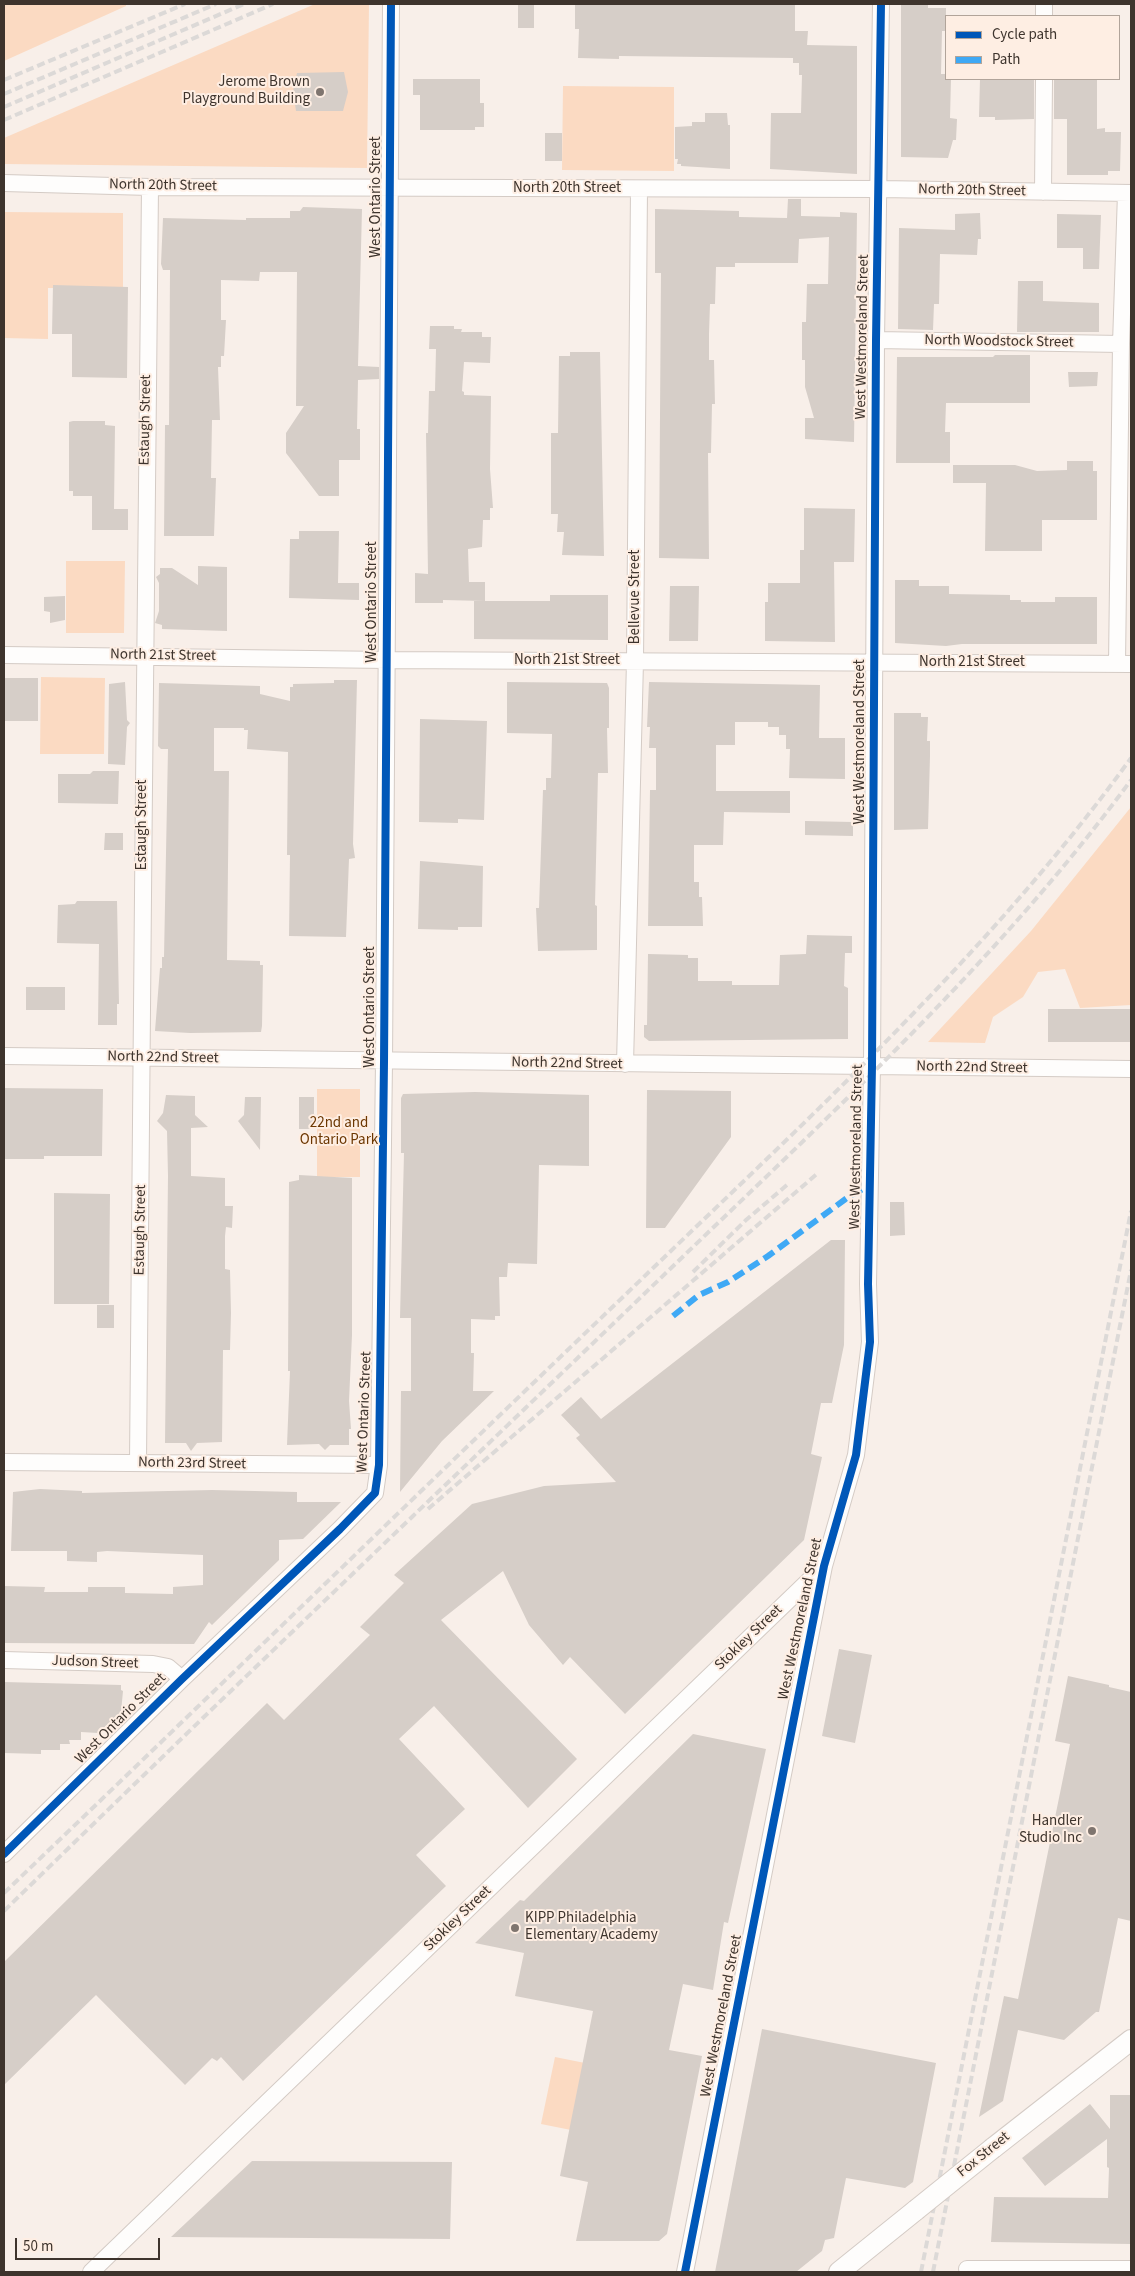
<!DOCTYPE html>
<style>
body{margin:0}
#map{position:relative;width:1135px;height:2276px;overflow:hidden;background:#f8efe9;font-family:"Source Sans 3",sans-serif}
canvas{display:block}
.frame{position:absolute;inset:0;border:5px solid #3e342d;pointer-events:none}
.legend{position:absolute;left:945px;top:15px;width:175px;height:65px;box-sizing:border-box;background:#feeee3;border:1px solid #b1a49a;margin:0;padding:6px 9px;list-style:none;font-size:15px;color:#3e342d}
.legend li{display:flex;align-items:center;gap:10px;height:25px}
.legend b{width:25px;border:1px solid #b1a49a}
.scale{position:absolute;left:15px;top:2238px;width:145px;height:22px;box-sizing:border-box;border:2px solid #3e342d;border-top:0;padding-left:6px;font-size:15px;line-height:18px;white-space:nowrap;color:#3e342d;-webkit-text-stroke:4px #feeee3;paint-order:stroke}
</style>
<div id="map">
<canvas width="1135" height="2276"></canvas>
<div class="frame"></div>
<ul class="legend">
<li><b style="height:6px;background:#0057b8"></b>Cycle path</li>
<li><b style="height:6px;background:#3fa9f5"></b>Path</li>
</ul>
<div class="scale">50 m</div>
</div>
<script>
const ctx = document.querySelector('canvas').getContext('2d');
ctx.lineJoin = 'round';
function fill(path, color) {
  ctx.fillStyle = color;
  ctx.fill(path, 'evenodd');
}
function trace(path, color, width, dash) {
  ctx.strokeStyle = color;
  ctx.lineWidth = width;
  ctx.lineCap = dash ? 'butt' : 'round';
  ctx.setLineDash(dash || []);
  ctx.stroke(path);
}
function label(font, color, halo, rows, align = 'center') {
  ctx.font = font + ' "Source Sans 3",sans-serif';
  ctx.lineWidth = 4;
  ctx.setLineDash([]);
  ctx.textBaseline = 'middle';
  ctx.strokeStyle = halo;
  ctx.fillStyle = color;
  for (const [text, x, y, turn = 0] of rows) {
    ctx.save();
    ctx.translate(x, y);
    ctx.rotate((+turn || 0) * Math.PI / 180);
    ctx.textAlign = isNaN(turn) ? turn : align;
    if (halo) ctx.strokeText(text, 0, 0);
    ctx.fillText(text, 0, 0);
    ctx.restore();
  }
}
fill(new Path2D(`
 M4,4h122v2l-122,55z
 M315,4h54l-2,164 -363,-4v-26z
 M563,86l111,1v84l-112,-1z
 M4,212l119,1v76l-75,-1v51l-44,-1z
 M66,561h59l-1,72h-58z
 M41,677l64,1 -1,76h-64z
 M1131,807v198l-51,3 -15,-39 -27,3 -15,25 -30,20 -8,26 -57,-1 103,-111z
 M317,1089h43v88h-43z
 M555,2057l30,6 -14,67 -30,-6z`), '#fbdac2');
fill(new Path2D(`
 M518,4h16v24h-16z
 M575,4h220v27h13l-1,14 50,1v128l-87,-5 1,-56h30l1,-38h-3v-12h-6v-5l-174,-2v3l-41,-1 1,-29h-4z
 M901,4h27v4h18v23h-4l-1,43h5v5h5l-1,39 7,1 -1,21h-3l-5,18 -47,-1z
 M344,72l4,20 -5,19h-47l-3,-20 4,-18z
 M413,79h67v24h4v24h-9v3h-55v-35h-7z
 M980,79h54v40l-39,1v-3h-16z
 M1054,79h43v50l8,-1v4h16l-1,39h-12v4h-41v-56h-13z
 M705,113h22l1,12h2v44l-49,-3v-2h-4l1,-5h-3v-32l17,-1v-4h13z
 M545,133h17v28h-17z
 M788,199h13v17l39,1v-5l17,1 -3,229 -49,-3v-21h9l-9,-31v-27h-3v-38h4l1,-38h21l1,-47 -30,2 -1,24h-63v4h-19l-1,37h-5l-1,30v26h5l1,44h-3l-1,49h-3l1,106 -50,-1 2,-285h-6v-64l84,2v6l48,1z
 M303,207l59,2 -4,157 21,1v12l-21,1 -1,49h3v31h-21v36h-20l-33,-43v-20l18,-27h-8l1,-134h-37l-1,9 -38,-1v40h5l-2,36h-3v11h-3l2,53h-8l-1,58h5l-2,58h-50l1,-111h4l1,-155h-7l-2,-6 2,-46 83,2v-2h44v-7h10z
 M980,213l1,26h-3l-1,16 -37,-1 -1,50h-5l-1,26 -35,-1 1,-101 56,2v-16z
 M1057,214l44,1 -2,54h-16v-21h-26z
 M1018,281h25v20l56,2v29h-82z
 M53,285l75,2 -1,91 -55,-1v-43h-20z
 M430,326h24v3h8l-1,3h21v5h9l-1,26 -26,-1 -2,29 2,1v3l27,1 -1,73 3,39h-3v12h-7l-1,27 -14,2 1,33h16v19l-42,-1v3h-28v-30l13,1 -2,-141h2l1,-42h6l1,-42h-7z
 M570,352h30l4,204 -42,-1 2,-23h-7l1,-18h-7v-81h7l1,-77h11z
 M995,355h35v48h-84l-1,29h5v31h-54l1,-106h96z
 M1068,372h30l-1,14 -28,1z
 M73,421h32v4l10,1 -1,83h14v21h-36v-34h-19v-5h-4v-69z
 M1067,461h26v10h4v49h-55v31h-57l1,-68h-33v-18h62l22,6 30,-1z
 M804,508l51,1 -1,53h-20l1,80 -70,-1v-39h3v-19h32v-33h4z
 M299,531h40l-1,52h21v17l-70,-2 1,-59h9z
 M198,566l29,1v64l-65,-2v-4l-7,-2 4,-12v-28l-3,-6 4,-3v-6h12l26,17z
 M895,580h24v6h30v8l61,1v5h11v2h34v-5h42v47h-135l-16,2 -51,-3z
 M670,586h29l-1,55h-29z
 M550,595h58v45l-134,-1v-38h76z
 M65,596v24l-15,3v-11l-6,-1v-14z
 M4,678h34v43h-34z
 M334,680h23l-4,164 2,14 -6,1 -3,78 -57,-1 1,-81h-3l1,-103 -41,-3 1,-19h-4v-2h-30v43h15l-2,189 33,1v4h3l-1,61 -1,6 -71,1 -35,-2 5,-63h2v-11h2l4,-208h-7l-3,-3 1,-63 101,3v8l30,7v-14h3v-3l41,-1z
 M125,682l2,38 3,3 -3,4 -2,38 -17,-1 1,-80z
 M507,682l100,1 2,5v40h-2l1,45h-10l-3,132 2,1v44l-59,1 -2,-43h3l4,-118h3v-12h5l1,-44 -45,-1z
 M649,682l171,3 -1,53h26v41l-56,-1 1,-29h-4v-14h-7v-8h-11v-5h-33v23h-19v46h74v22l-66,-1 -1,33h-29v37h5v15h3l1,29h-55l2,-136h6v-42h-7l1,-21h-3z
 M894,713h27v4h7l-1,24h3v15l-2,73 -34,1z
 M420,719l67,2 -3,99 -26,-1v4l-39,-1z
 M93,771h26l-1,33 -60,-1v-29h32z
 M805,821l48,1v14l-48,-1z
 M105,833h18v17h-19z
 M420,861l63,5 -1,61h-24v3l-40,-1z
 M77,901h40l2,103h-2v21h-19l1,-81 -42,-1 1,-38 17,-1z
 M807,935l45,1v17h-7l-1,33 4,2v51l-199,2 -5,-4v-12h3l1,-71 40,1v3h10v23h34v4h47l1,-30 26,-1z
 M26,987h39v23h-39z
 M1048,1009h83v33h-83z
 M4,1088l99,1 -1,67h-58v3h-40z
 M647,1090l84,1v46l-66,91h-19z
 M475,1092l114,3v71l-50,-1 -2,99 -29,-1 -1,14h-8l1,39h-5v4l-24,-1v34h3l-1,38h21l-52,50 -42,51 1,-101h10v-73h-11l4,-165h-3v-55l2,-4z
 M166,1095l29,1v19l13,12 -17,1v48l34,2v28h8l-1,22 -6,-1 -1,9v33l5,1 1,43 -1,37h-7l-1,92 -25,1 -6,8 -5,-8h-21l3,-267 -1,-45 -10,-10 6,-8z
 M245,1097h16l-1,53 -22,-29 6,-6z
 M299,1097h15v17l8,8 -8,7h-15z
 M299,1175l53,3v157l-3,66 2,28h-2v16h-19l-5,5 -6,-6 -32,1 3,-74h-2l1,-189 10,-2z
 M54,1193l56,1 -1,110h-55z
 M890,1202h14l1,33 -15,1z
 M831,1240h14l-1,105 -12,58h-11l-10,51 11,3 -18,83 -179,174 -55,-57 -7,8 -34,-40 -26,-54 -62,49 136,139 -49,49 -94,-102 -35,33 66,70 -49,46 30,31 -203,195 -22,-24 -4,4 -5,-3 -27,27 -89,-90 -92,90v-123l263,-259 17,17 86,-85 -10,-8 44,-44 -10,-8 78,-71 72,-18 72,-4 -40,-44 4,-3 -19,-20 20,-18 20,22z
 M97,1305h17v23h-17z
 M40,1489l42,2v2l130,-3 85,2v10h44l-38,37 -24,1v20l-67,65 -3,-3 -15,22 -190,-1v-57l41,1 -1,5h44v-5h37v6l48,1v-7l30,-2v-30l-96,-4 -10,1v10l-30,-1v-10h-56l2,-59z
 M839,1649l33,6 -17,88 -33,-7z
 M1068,1676l41,9v2l22,5v229l-13,-3 -19,94h-3l-32,28 -46,-10 -15,71 -24,16 25,-121 14,3 52,-255 -15,-3z
 M4,1682l117,3v5l2,1 -2,21 -23,21 -17,-1v8h-12l1,4h-10v6h-19v4l-37,-1z
 M693,1734l73,15 -38,174 -4,-1 -11,68 -30,-6 -14,66 33,6 -35,178 -8,7h-83l12,-59 -28,-6 33,-165 -78,-15 9,-43 -49,-10 45,-43 4,1z
 M762,2029l174,34 -23,119 -8,6 -59,-10 -12,60 -9,2 -3,11 -26,21h-81z
 M1110,2095h21v149l-140,-2 3,-45 114,1 1,-30 -2,-1v-28l-62,47 -23,-28 68,-54 20,25z
 M252,2161l200,1 -2,77 -279,-2z`), '#d6cec8');
const minor = new Path2D(`
 M1044,16v-12
 M4,183l146,4 730,2 251,4
 M1043,192l1,-113
 M876,340l245,4
 M4,655l383,5 744,4
 M1117,664l4,-320 5,-151
 M4,1056l1127,13
 M625,1064l10,-403 4,-472
 M4,1462l375,3
 M138,1463c5,-425 6,-851 12,-1276
 M4,1660l149,4 15,3 14,12
 M4,1854l178,-175 158,-150 35,-36 4,-28 5,-403 7,-1058
 M967,2269h164
 M91,2272l733,-706
 M685,2272l139,-706 32,-111 14,-113 -2,-58 4,-218 4,-726 5,-336`);
const tertiary = new Path2D(`
 M993,2148l138,-108
 M839,2272l77,-62`);
trace(minor, '#d4cbc5', 18);
trace(tertiary, '#d4cbc5', 22);
trace(minor, '#fefdfc', 16);
trace(tertiary, '#fefdfc', 20);
trace(new Path2D(`
 M4,80l181,-76
 M4,94l212,-90
 M4,107l240,-103
 M4,120l269,-116
 M693,1272l53,-52 41,-35
 M428,1509l390,-336
 M4,1893c207,-198 413,-399 620,-597 177,-171 362,-338 507,-538
 M4,1911c220,-215 443,-427 665,-641 161,-155 329,-309 462,-490
 M921,2272l210,-1061
 M933,2272l198,-1002`), '#dcd9d7', 4, [8, 4]);
const tertiaryBridge = new Path2D(`
 M916,2210l77,-62`);
trace(tertiaryBridge, '#d4cbc5', 22, []);
trace(tertiaryBridge, '#fefdfc', 20);
trace(new Path2D(`
 M673,1316l26,-21 29,-13 40,-26 83,-61 18,-9`), '#3fa9f5', 6, [12, 6]);
trace(new Path2D(`
 M4,1854l178,-175 158,-150 35,-36 4,-28 5,-403 7,-1058
 M685,2272l139,-706 32,-111 14,-113 -2,-58 4,-218 4,-726 5,-336`), '#0057b8', 8);
for (const [x, y, r, color] of [
 [320,92,5,"#7f756f"],
 [1092,1831,5,"#7f756f"],
 [515,1928,5,"#7f756f"]
]) {
  const dot = new Path2D();
  dot.arc(x, y, r, 0, 2 * Math.PI);
  ctx.fillStyle = color;
  ctx.fill(dot);
  trace(dot, '#feeee3', 2);
}
label('15px', '#3e342d', '#feeee3', [
 ["Jerome Brown",310,83],
 ["Playground Building",310,100],
 ["Handler",1082,1822],
 ["Studio Inc",1082,1839],
 ["KIPP Philadelphia",525,1919,"left"],
 ["Elementary Academy",525,1936,"left"]
], 'right');
label('15px', '#3e342d', '#feeee3', [
 ["North 20th Street",163,186,1],
 ["North 20th Street",567,189],
 ["North 20th Street",972,191,1],
 ["West Ontario Street",377,197,-90],
 ["West Westmoreland Street",863,337,-89],
 ["North Woodstock Street",999,342,1],
 ["Estaugh Street",146,420,-89],
 ["Bellevue Street",636,597,-90],
 ["West Ontario Street",373,602,-90],
 ["North 21st Street",163,656,1],
 ["North 21st Street",567,661],
 ["North 21st Street",972,663],
 ["West Westmoreland Street",861,742,-90],
 ["Estaugh Street",143,825,-90],
 ["West Ontario Street",371,1007,-90],
 ["North 22nd Street",163,1058,1],
 ["North 22nd Street",567,1064,1],
 ["North 22nd Street",972,1068,1],
 ["West Westmoreland Street",857,1147,-89],
 ["Estaugh Street",141,1230,-89],
 ["West Ontario Street",365,1412,-88],
 ["North 23rd Street",192,1464,1],
 ["West Westmoreland Street",801,1619,-78],
 ["Stokley Street",749,1638,-44],
 ["Judson Street",95,1663,2],
 ["West Ontario Street",121,1719,-45],
 ["Stokley Street",458,1919,-44],
 ["West Westmoreland Street",722,2016,-79],
 ["Fox Street",984,2155,-39]
]);
label('15px', '#6c3702', '#feeee3', [
 ["22nd and",339,1124],
 ["Ontario Park",339,1141]
]);
</script>
